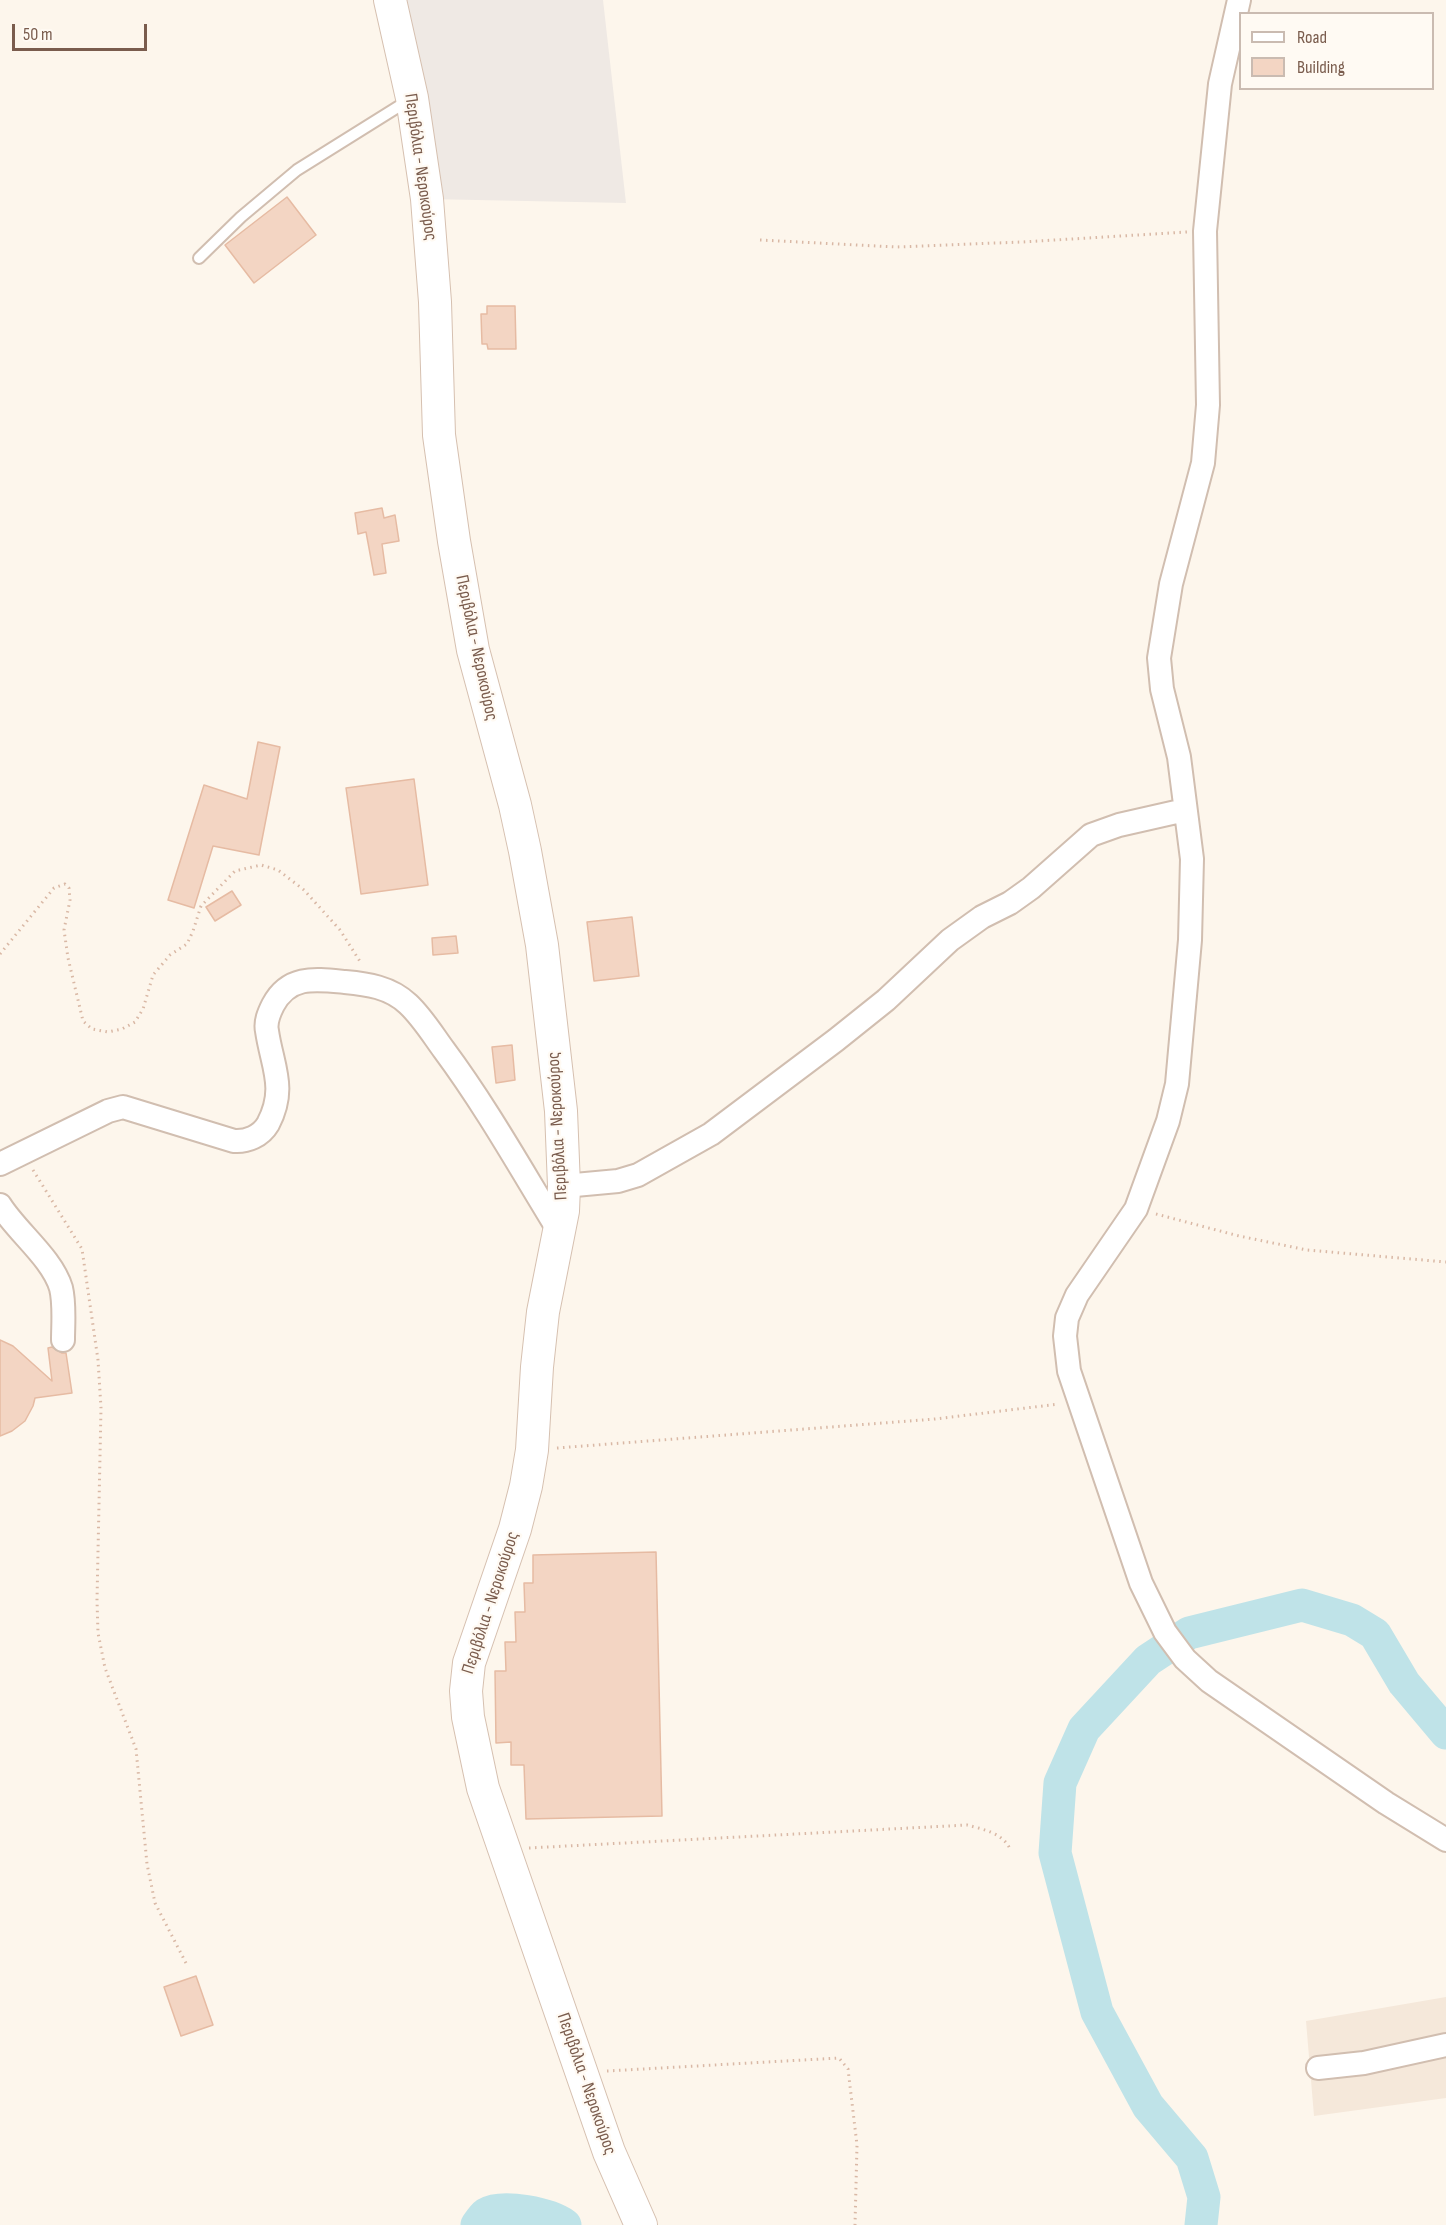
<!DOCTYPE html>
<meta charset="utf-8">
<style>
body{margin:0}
#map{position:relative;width:1446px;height:2225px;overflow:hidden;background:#fdf6ec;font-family:"Sofia Sans Condensed",sans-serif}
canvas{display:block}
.legend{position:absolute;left:1239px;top:12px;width:195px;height:78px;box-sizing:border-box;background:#fffaf3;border:2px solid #cabbb1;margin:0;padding:8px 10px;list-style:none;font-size:18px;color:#7a5c4d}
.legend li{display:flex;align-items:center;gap:12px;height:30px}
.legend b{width:30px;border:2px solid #cabbb1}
.scale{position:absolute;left:12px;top:24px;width:135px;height:27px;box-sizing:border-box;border:3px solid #7a5c4d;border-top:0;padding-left:8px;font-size:18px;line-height:21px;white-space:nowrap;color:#7a5c4d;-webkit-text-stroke:4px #fffaf3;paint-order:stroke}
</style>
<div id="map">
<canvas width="1446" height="2225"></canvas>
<ul class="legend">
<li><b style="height:8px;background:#fff"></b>Road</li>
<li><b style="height:16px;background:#f3d5c3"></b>Building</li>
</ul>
<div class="scale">50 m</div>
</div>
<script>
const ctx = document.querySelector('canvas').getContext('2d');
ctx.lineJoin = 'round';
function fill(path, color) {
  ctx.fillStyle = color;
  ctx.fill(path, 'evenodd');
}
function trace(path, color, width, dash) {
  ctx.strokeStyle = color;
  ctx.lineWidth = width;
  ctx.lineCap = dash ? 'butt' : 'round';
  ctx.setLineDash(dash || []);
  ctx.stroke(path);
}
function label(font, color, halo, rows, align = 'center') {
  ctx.font = font + ' "Sofia Sans Condensed",sans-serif';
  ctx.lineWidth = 4.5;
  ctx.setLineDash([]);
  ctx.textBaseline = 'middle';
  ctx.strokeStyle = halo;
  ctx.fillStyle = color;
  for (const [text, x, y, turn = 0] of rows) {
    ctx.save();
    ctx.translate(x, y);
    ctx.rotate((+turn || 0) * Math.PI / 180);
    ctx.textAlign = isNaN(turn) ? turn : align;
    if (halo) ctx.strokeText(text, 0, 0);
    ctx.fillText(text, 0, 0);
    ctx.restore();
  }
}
fill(new Path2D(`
 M1446,1997v101l-132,18 -8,-95z`), '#f5e8da');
fill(new Path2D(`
 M390,0h213l23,203 -199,-4z`), '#efe9e4');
trace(new Path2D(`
 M477,2225c2,-3 6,-9 9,-11 17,-10 64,0 79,11
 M1201,2225l3,-28 -12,-39 -44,-52 -51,-94 -42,-159 5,-70 24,-54 64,-69 41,-27 113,-28 50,15 23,14 29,49 42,50`), '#bfe3e8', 33);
const building = new Path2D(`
 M287,197l29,38 -62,48 -29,-38z
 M487,306h28l1,43h-28l-1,-5h-5l-1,-30h6z
 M382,508l2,10 11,-3 4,26 -17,3 4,29 -12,2 -8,-43 -8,2 -3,-21z
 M258,742l22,5 -21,108 -46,-9 -19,62 -26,-8 36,-115 43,14z
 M414,779l14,106 -67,9 -15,-106z
 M232,891l9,14 -26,16 -9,-14z
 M632,917l7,59 -45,5 -7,-59z
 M456,936l2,17 -25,2 -1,-17z
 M512,1045l3,35 -19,3 -4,-36z
 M0,1340l13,6 39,35 -4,-33 4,-1 10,6h4l6,40 -37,5 -2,8 -8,15 -13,10 -12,5z
 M656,1552l6,264 -136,3 -2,-54h-13v-23l-15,1 -1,-72h11l-1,-29h11l-1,-30h10l-1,-29h9v-28z
 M196,1976l17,49 -32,11 -17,-49z`);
fill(building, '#f3d5c3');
trace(building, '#e6bba3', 1.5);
const service = new Path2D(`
 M199,258l42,-41 56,-47 112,-70`);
const minor = new Path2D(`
 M1239,0l-19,84 -15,147 3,174 -5,58 -32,121 -12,74 3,31 17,68 13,102 -2,81 -13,144 -9,37 -32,88 -59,86 -10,23 -2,18 4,35 72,212 24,49 20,27 24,22 177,122 60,37
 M0,1164l108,-53 15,-4 111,34c13,1 27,-5 34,-17 19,-36 4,-58 -1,-93 -2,-9 2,-18 6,-26 16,-30 42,-26 72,-23 22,2 45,5 63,22 14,13 25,31 36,46 43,58 78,121 115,181
 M564,1186l54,-5 20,-6 73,-41 125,-94 50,-40 64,-60 32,-23 28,-14 21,-15 60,-53 28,-10 66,-15
 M0,1205c17,27 52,53 61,83 4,16 2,36 2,52
 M1318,2068l46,-5 82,-18`);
const secondary = new Path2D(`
 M390,0l22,98 15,101 8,103 4,133 15,106 19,109 42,155 10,46 17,94 19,166 3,75 -1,25 -20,101 -6,55 -5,83 -6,36 -11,43 -46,134 -3,28 2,26 15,71 126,364 32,73`);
trace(service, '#d1beb0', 14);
trace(minor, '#d1beb0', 26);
trace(secondary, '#d6c0b0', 34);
trace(new Path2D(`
 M760,240l136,7 126,-5 165,-10
 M0,954l54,-66 11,-4 4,4 1,12 -6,30 4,28 15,63 9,8 16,3 14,-3 13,-7 8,-13 10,-34 17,-20 17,-11 6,-13 8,-25 34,-35 26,-6 17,5 26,20 36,40 21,33
 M33,1170l49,79 16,111 3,48 -4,192 1,33 7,35 31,81 11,115 8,39 32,62
 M1156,1214l83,22 68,14 139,12
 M557,1448l378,-29 124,-15
 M529,1848l438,-23c15,4 36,8 43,24
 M607,2071l232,-13 9,11 9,76 -2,80`), '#d9b8a5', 3, [1.5, 4.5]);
trace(service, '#fff', 10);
trace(minor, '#fff', 22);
trace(secondary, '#fff', 32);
label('18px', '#7a5c4d', '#fffaf3', [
 ["Περιβόλια - Νεροκούρος",420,167,82],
 ["Περιβόλια - Νεροκούρος",476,648,78],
 ["Περιβόλια - Νεροκούρος",558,1126,-93],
 ["Περιβόλια - Νεροκούρος",491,1603,-72],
 ["Περιβόλια - Νεροκούρος",586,2084,71]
]);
</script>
